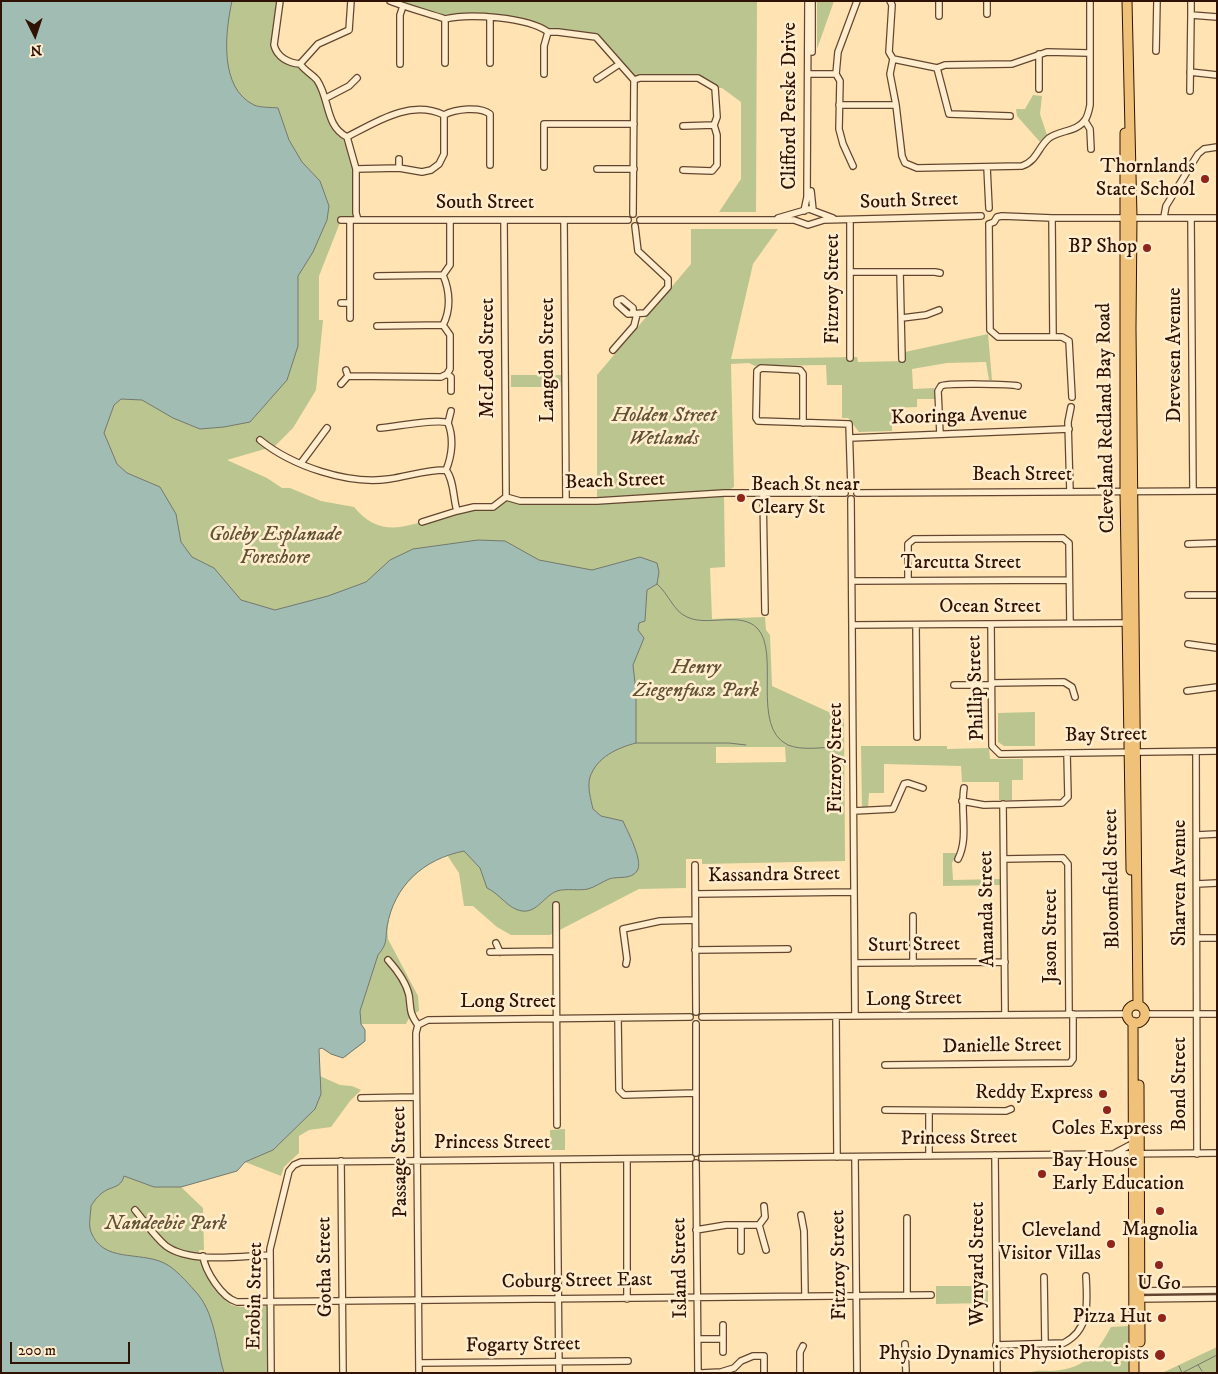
<!DOCTYPE html>
<style>
body{margin:0}
#map{position:relative;width:1218px;height:1374px;overflow:hidden;background:#ffe3b2;font-family:"IM FELL DW Pica",serif}
canvas{display:block}
.frame{position:absolute;inset:0;border:2px solid #301204;pointer-events:none}
.north{position:absolute;left:10px;top:10px;width:50px;height:50px;-webkit-text-stroke:4px #ffedcd;paint-order:stroke;rotate:176deg;font-size:14px;font-weight:700;line-height:20px;text-align:center;color:#301204}
.north::after{content:'';display:block;margin:auto;width:18px;height:22px;background:#301204;clip-path:polygon(50% 0,100% 100%,50% 72%,0 100%)}
.scale{position:absolute;left:10px;top:1342px;width:120px;height:22px;box-sizing:border-box;border:2px solid #301204;border-top:0;padding-left:6px;font-size:15px;line-height:18px;white-space:nowrap;color:#301204;-webkit-text-stroke:4px #ffedcd;paint-order:stroke}
</style>
<div id="map">
<canvas width="1218" height="1374"></canvas>
<div class="frame"></div>
<div class="north">N</div>
<div class="scale">200 m</div>
</div>
<script>
const ctx = document.querySelector('canvas').getContext('2d');
ctx.lineJoin = 'round';
function fill(path, color) {
  ctx.fillStyle = color;
  ctx.fill(path, 'evenodd');
}
function trace(path, color, width, dash) {
  ctx.strokeStyle = color;
  ctx.lineWidth = width;
  ctx.lineCap = dash ? 'butt' : 'round';
  ctx.setLineDash(dash || []);
  ctx.stroke(path);
}
function label(font, color, halo, rows, align = 'center') {
  ctx.font = font + ' "IM FELL DW Pica",serif';
  ctx.lineWidth = 5;
  ctx.setLineDash([]);
  ctx.textBaseline = 'middle';
  ctx.strokeStyle = halo;
  ctx.fillStyle = color;
  for (const [text, x, y, turn = 0] of rows) {
    ctx.save();
    ctx.translate(x, y);
    ctx.rotate((+turn || 0) * Math.PI / 180);
    ctx.textAlign = isNaN(turn) ? turn : align;
    if (halo) ctx.strokeText(text, 0, 0);
    ctx.fillText(text, 0, 0);
    ctx.restore();
  }
}
fill(new Path2D(`
 M1,1h279l-6,43 4,11c42,18 35,23 51,61 4,9 15,15 19,24 10,24 8,54 10,80h-17l-22,56v44h4l-7,70 -23,38 -18,18 -48,14 40,18 15,10h8l31,13 33,6c31,38 64,13 102,4 22,-5 30,1 50,-14l6,3 85,1v-126l94,-111v-35h87l-25,35 -22,95 126,-2 1,5 47,-1v-9l83,-18 4,46h-3l-3,-18 -39,1 -35,6 1,20 21,-1 1,11h-18v8l-25,1v23l-33,1 -11,-14h-6v-33h-15l-1,-20 -71,1 -6,-3 -18,1 3,123 -10,6 1,74 -15,1 2,51 53,-2 1,13 4,5 2,51 72,33 1,142 -143,3v-5h-16v29l-47,1 -89,46h-39l-14,-8 -24,-21h-9l-5,-33 -12,-18c-33,13 -63,46 -59,84l30,57 1,15 -9,5 -4,8h-45l4,6v11c-6,7 -13,9 -19,16l-15,-3 -9,-6 -3,1 1,27 20,9 12,1 9,4 -11,11 -19,26 -22,3 -10,6v17l-15,14 -3,9 -36,-14 -8,9 -56,16 22,21 1,42h-5c0,13 21,53 36,56 10,2 22,0 32,0l2,67h-218l88,-778zM716,747h69l1,15 -70,1z
 M390,1h367l-1,211h-37l22,-33v-77l-19,-14h-7l-11,-8h-70l-38,-42 -44,-5 -37,-14 -66,-1z
 M817,1h17l-17,48z
 M1033,95l9,1 -2,18 7,21 -7,7 -23,-26 -1,-7h9z
 M511,375h50v12h-50z
 M1035,712v34h-31l-6,-4v-29z
 M861,746h86v3l42,-1 1,11h33v21h-11v20h-13v-18h-37l-1,-16 -77,-2v29h-15l-1,15h-6z
 M943,853h14l-5,10 1,17 48,-1v6l-58,1z
 M565,1129v21h-15v-20z
 M936,1286h52v17l-52,1z
 M1128,1326l1,47h-98c3,-3 12,-2 18,-2 34,-1 46,-15 62,-44z
 M1217,1347v24l-3,2h-52z`), '#bbc590');
const water = new Path2D(`
 M1,1h231c-7,32 -13,87 22,104 7,3 17,2 24,3l11,32 13,22 18,19 9,25 -2,14 -14,32 -15,24v70l-11,34 -37,42 -26,5 -24,2 -27,-11 -31,-18 -21,-1 -7,6 -10,28 13,31 10,9 33,14 16,27 5,28 11,15 22,11 27,32 34,10 53,-14 38,-14 24,-22 23,-11 65,-9 27,1 34,19 53,10 48,-13 17,6 2,9 -2,12 -10,6 -2,31 -6,2 -1,7 6,8 -11,27 3,27v51c-19,5 -39,14 -46,34 -3,10 1,23 3,32l8,7 22,5c4,10 21,40 14,50 -6,9 -19,5 -28,8 -7,3 -14,8 -21,10 -10,2 -21,-1 -31,2 -13,5 -20,22 -35,20 -14,-2 -22,-17 -35,-23l-7,-20 -16,-17c-40,8 -70,34 -77,76 -2,13 1,16 -9,28l-18,56 1,13 4,6v11l-22,17 -12,-4 -9,-6 -3,1 2,45 -6,15 -42,41 -28,12 -8,9 -56,16h-27l-30,-11c-3,13 -14,10 -22,17 -4,3 -8,8 -11,13 0,7 -3,19 0,26 12,31 48,19 73,31 11,5 23,19 31,28 20,21 21,55 29,82h-223z`);
fill(water, '#a1bdb3');
trace(water, '#74796d', 1);
trace(new Path2D(`
 M657,584c12,10 16,27 30,33 20,10 53,-6 70,11 24,24 -7,99 31,117 14,6 36,2 50,2
 M636,743h93l17,2
 M1198,1365l4,6
 M1179,1366l3,7 35,-18`), '#74796d', 1);
const minor = new Path2D(`
 M280,1l-6,44c3,12 14,18 26,19 5,7 12,10 17,16 13,19 8,46 30,57l9,32v44l2,7
 M390,1c18,7 37,12 55,18 23,-6 83,-2 103,13h10l38,5 38,43 -1,134
 M890,1l2,4 -3,47 4,7 -3,15 6,31 6,51 3,7 12,5 105,-2c15,-5 16,-19 27,-28 11,-8 28,-6 36,-18 3,-4 4,-10 5,-15v-104
 M987,1v13
 M1191,1v14l26,2
 M939,16v-15
 M490,18v45
 M445,19v44
 M1156,51l1,-50
 M812,52v-51
 M1039,54v35
 M893,59l44,9 8,-3 67,-1 35,-12 41,1
 M300,64l18,-20 31,-14 2,-29
 M400,64v-49l3,-9
 M937,68l12,46 61,2
 M1190,72l27,3
 M544,74v-28l4,-14
 M808,74h28
 M597,79l21,-14
 M634,80l6,-2h58l17,10 2,29 -3,8 3,10v30l-5,6 -29,-1
 M1190,91l1,-76
 M326,98l23,-12 8,-8
 M839,105h57
 M1085,121l5,8 1,20
 M683,126l31,-1
 M347,137c29,-15 63,-38 97,-22 11,-6 36,-9 46,-1v51
 M853,166l-10,-22 -4,-15 1,-48 -4,-7 2,-22 19,-51
 M544,167v-43h90
 M987,167l2,41
 M399,168v-9
 M356,169l43,-1 23,4 9,-2 8,-6 5,-10v-39
 M597,169h37
 M811,191l2,19
 M804,211l3,-14 1,-196
 M1164,217l2,-11 32,-52 6,-5 13,-2
 M778,218l31,-9 24,9
 M1052,218l1,119h9l7,4 3,56
 M1191,218l2,273
 M341,220h287
 M504,220l2,277
 M564,220l2,281
 M640,220h154l14,5 16,-5 157,-4
 M850,220v138
 M989,224l5,-2 3,-5 5,-1 50,2h165
 M989,224l1,106 8,7h55
 M850,272h85l5,1
 M900,272l2,87
 M377,276l66,-1
 M341,303h9
 M633,313v-5l-11,-9 -5,2v3l11,10 17,-1 23,-26v-8l-30,-28 -3,-25
 M350,318v-98
 M902,318l24,-3 13,-5
 M377,326l66,-1
 M613,350l21,-24 3,-12
 M447,374l4,3v14
 M348,376l93,1 6,-3 3,-5v-34l-7,-10c8,-15 7,-34 0,-50l7,-10v-45
 M341,384l7,-8 -2,-6
 M448,423l3,-12
 M803,423v-49l-3,-4 -39,-2 -4,3 -1,47 2,3 91,3 2,64
 M380,428c15,-1 58,-10 68,-5 6,15 4,33 -2,47 8,10 7,28 11,41
 M940,434l-2,-43 3,-5c5,-3 70,-2 77,0
 M850,438l219,-9
 M260,440c32,26 88,45 129,39 20,-3 36,-9 57,-9
 M301,463l26,-35
 M1070,492l-2,-70 3,-15
 M763,493l2,119
 M857,493l360,-2
 M506,497l14,4h77l127,-8h121
 M851,499l4,517
 M422,522l35,-11 17,-4h19l13,-10
 M1188,544l29,-1
 M908,580v-36l6,-5 149,-1 6,5 1,80
 M852,581l217,-1
 M1188,595h29
 M991,624l1,122 8,8 217,-3
 M852,625l275,-2
 M916,625l1,112
 M1188,644l29,4
 M992,683l72,-1 8,5 3,10
 M954,685h38
 M1187,691l30,-4
 M1196,752l1,402
 M962,801l22,4 78,-2 6,-6 -1,-44
 M1003,804l2,211
 M854,811l39,-2 11,-25 4,-1 15,5
 M1197,835l20,-1
 M958,859c11,-21 2,-47 6,-71
 M1004,859l59,-1 5,6 1,150
 M695,865l1,147
 M1197,884l20,-1
 M695,894l159,-2
 M556,905l1,220
 M913,916v47
 M1198,938h19
 M496,943l4,9
 M695,950l93,-1
 M490,952l66,-1
 M388,960c9,10 18,22 21,35 2,14 0,18 9,30
 M855,963l150,-1
 M626,964l1,-5 -4,-30 37,-8 35,-1
 M1145,1014h72
 M702,1017l425,-3
 M836,1017l1,140
 M618,1019l1,71 5,5 72,-2
 M696,1024v129
 M418,1025l-2,8 3,340
 M418,1025l10,-5 262,-3
 M885,1065l185,-2 3,-4v-45
 M361,1098l55,-1
 M885,1110l121,1 5,-2
 M929,1111v45
 M1115,1153l17,-9
 M995,1155l2,218
 M855,1157l2,216
 M702,1158l515,-5
 M627,1159v140
 M557,1160l2,213
 M341,1161l2,212
 M696,1163l2,210
 M135,1210c10,12 19,26 31,36 25,18 75,10 104,9
 M801,1215l3,16 1,65
 M907,1218v77
 M741,1225v26
 M759,1225l7,25
 M696,1230l30,-5h33l6,-8 -1,-11
 M203,1256c2,15 19,42 34,46l694,-7
 M1044,1277l1,67
 M1137,1291l80,-1
 M1136,1299l81,-1
 M723,1325v27
 M698,1339h25
 M905,1344l1,29
 M996,1345l68,-2c27,-14 23,-41 22,-67
 M419,1363l209,-2
 M271,1373l-1,-124 19,-78 5,-6 7,-3 390,-4
 M701,1373l20,-1 13,-4 7,-7 12,-5h11v17
 M800,1373v-21l3,-6`);
const highway = new Path2D(`
 M1127,1l5,216 -1,111 7,677
 M1125,133v359l6,378
 M1127 1014a9 9 0 1 1 18 0a9 9 0 1 1-18 0Z
 M1133,1022l1,351
 M1139,1085l1,257`);
trace(minor, '#644630', 8);
trace(highway, '#301204', 11);
trace(minor, '#ffedcd', 5.5);
trace(highway, '#f0c279', 9);
for (const [x, y, r, color] of [
 [1205,179,5,"#8f2418"],
 [1147,248,5,"#8f2418"],
 [741,498,5,"#8f2418"],
 [1103,1094,5,"#8f2418"],
 [1107,1110,5,"#8f2418"],
 [1042,1174,5,"#8f2418"],
 [1160,1211,5,"#8f2418"],
 [1111,1244,5,"#8f2418"],
 [1159,1265,5,"#8f2418"],
 [1162,1318,5,"#8f2418"],
 [1160,1355,6,"#8f2418"]
]) {
  const dot = new Path2D();
  dot.arc(x, y, r, 0, 2 * Math.PI);
  ctx.fillStyle = color;
  ctx.fill(dot);
  trace(dot, '#ffedcd', 2);
}
label('20px', '#301204', '#ffedcd', [
 ["Clifford Perske Drive",791,106,-90],
 ["South Street",909,202,-2],
 ["South Street",485,204],
 ["Fitzroy Street",834,289,-90],
 ["Drevesen Avenue",1176,355,-90],
 ["McLeod Street",489,358,-90],
 ["Langdon Street",549,360,-90],
 ["Kooringa Avenue",959,417,-2],
 ["Cleveland Redland Bay Road",1107,418,-91],
 ["Beach Street",1022,476],
 ["Beach Street",615,482,-2],
 ["Tarcutta Street",961,564],
 ["Ocean Street",990,608],
 ["Phillip Street",977,688,-92],
 ["Bay Street",1106,736,-1],
 ["Fitzroy Street",837,758,-90],
 ["Kassandra Street",774,876,-1],
 ["Bloomfield Street",1113,879,-91],
 ["Sharven Avenue",1181,883,-90],
 ["Amanda Street",988,909,-91],
 ["Jason Street",1052,936,-90],
 ["Sturt Street",914,946,-1],
 ["Long Street",914,1000,-1],
 ["Long Street",508,1003],
 ["Danielle Street",1002,1047,-1],
 ["Bond Street",1181,1084,-90],
 ["Princess Street",959,1139,-1],
 ["Princess Street",492,1144],
 ["Passage Street",401,1162,-91],
 ["Wynyard Street",979,1264,-90],
 ["Fitzroy Street",840,1265,-91],
 ["Gotha Street",326,1267,-91],
 ["Island Street",681,1268,-91],
 ["Coburg Street East",577,1282,-1],
 ["Erobin Street",256,1296,-89],
 ["Fogarty Street",523,1346,-1]
]);
label('20px', '#301204', '#ffedcd', [
 ["Thornlands",1195,168],
 ["State School",1195,191],
 ["BP Shop",1137,248],
 ["Beach St near",751,486,"left"],
 ["Cleary St",751,509,"left"],
 ["Reddy Express",1093,1094],
 ["Coles Express",1107,1130,"center"],
 ["Bay House",1052,1162,"left"],
 ["Early Education",1052,1185,"left"],
 ["Magnolia",1160,1231,"center"],
 ["Cleveland",1101,1232],
 ["Visitor Villas",1101,1255],
 ["U Go",1159,1285,"center"],
 ["Pizza Hut",1152,1318],
 ["Physio Dynamics Physiotheropists",1149,1355]
], 'right');
label('italic 20px', '#615135', '#ffedcd', [
 ["Holden Street",664,417],
 ["Wetlands",664,440],
 ["Goleby Esplanade",275,536],
 ["Foreshore",275,559],
 ["Henry",696,669],
 ["Ziegenfusz Park",696,692],
 ["Nandeebie Park",166,1225]
]);
</script>
